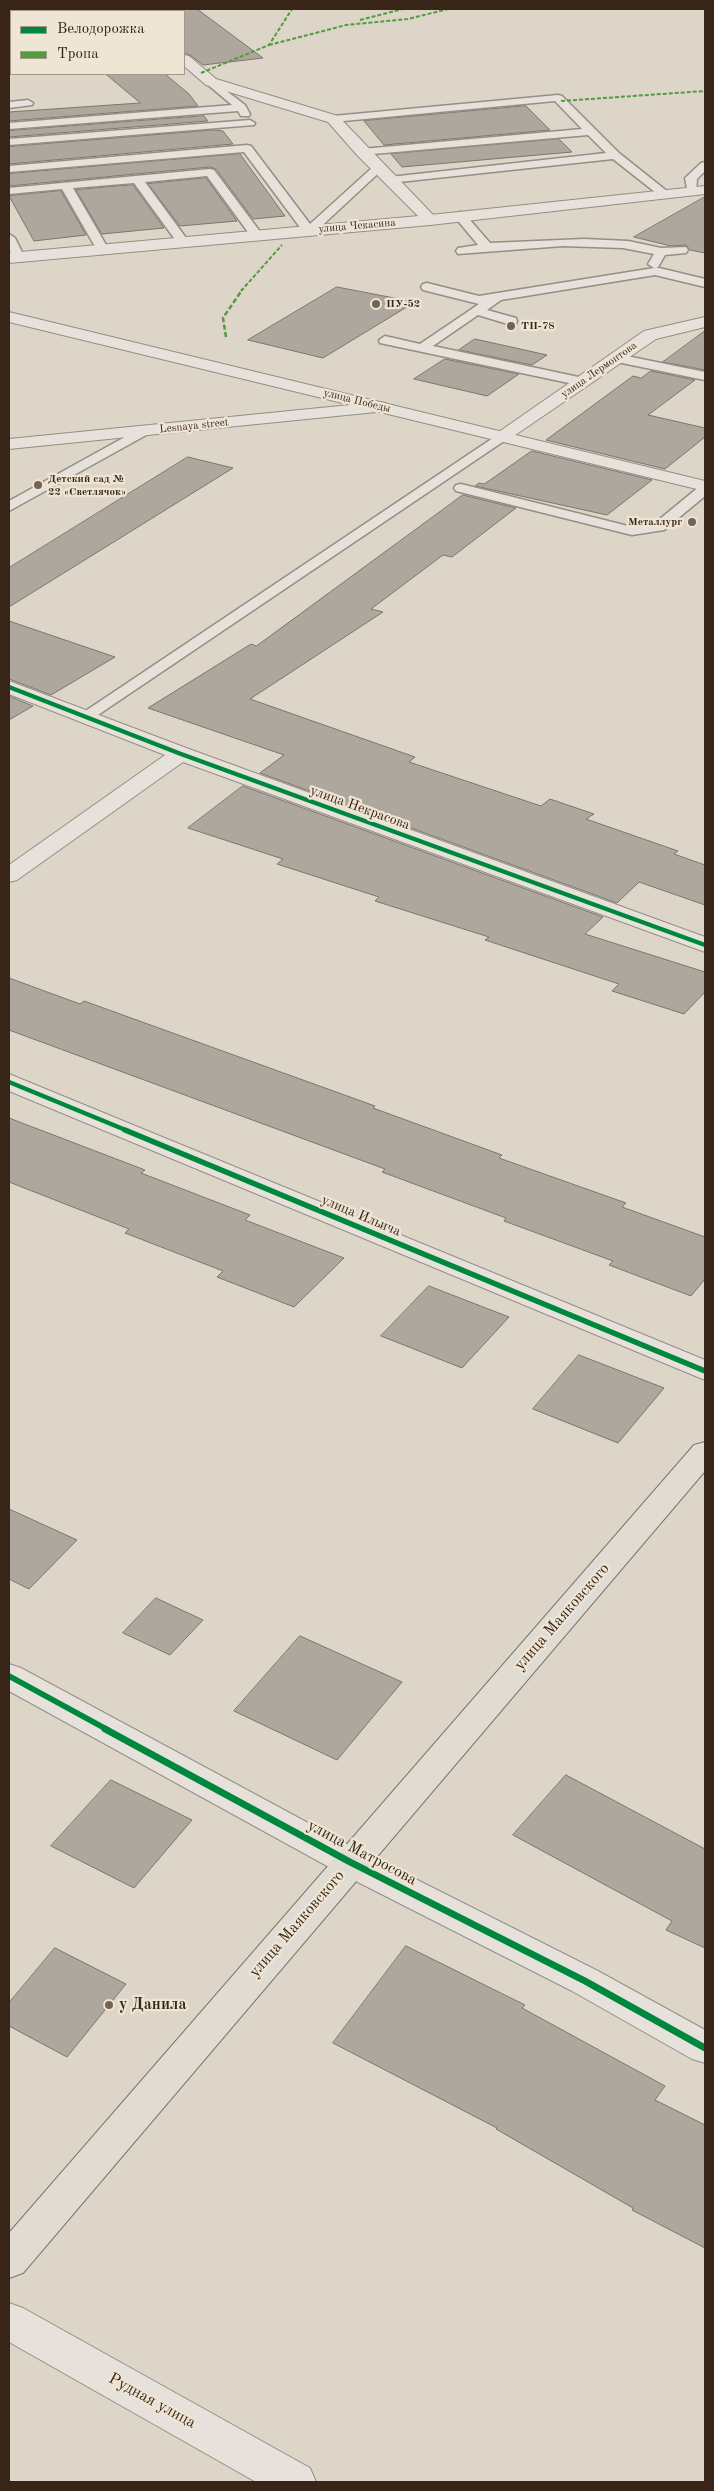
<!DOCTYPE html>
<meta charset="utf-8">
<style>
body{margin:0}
#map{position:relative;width:714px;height:2491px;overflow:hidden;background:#ddd5c7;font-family:"Old Standard TT",serif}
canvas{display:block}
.frame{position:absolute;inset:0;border:10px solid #382518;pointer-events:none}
.legend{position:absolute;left:10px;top:10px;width:175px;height:65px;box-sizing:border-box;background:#efe5d5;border:1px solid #a69889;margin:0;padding:6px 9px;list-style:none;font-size:15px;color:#382518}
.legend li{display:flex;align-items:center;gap:10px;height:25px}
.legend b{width:25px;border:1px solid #a69889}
</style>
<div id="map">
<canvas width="714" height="2491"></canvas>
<div class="frame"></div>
<ul class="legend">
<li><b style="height:6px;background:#00873e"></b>Велодорожка</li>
<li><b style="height:6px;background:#529b3e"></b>Тропа</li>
</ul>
</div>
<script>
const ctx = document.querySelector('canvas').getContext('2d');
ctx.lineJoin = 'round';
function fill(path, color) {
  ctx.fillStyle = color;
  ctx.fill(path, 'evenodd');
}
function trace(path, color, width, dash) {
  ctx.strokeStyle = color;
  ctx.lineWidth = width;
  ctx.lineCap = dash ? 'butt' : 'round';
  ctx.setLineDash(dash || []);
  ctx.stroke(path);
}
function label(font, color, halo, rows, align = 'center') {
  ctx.font = font + ' "Old Standard TT",serif';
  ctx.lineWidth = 4.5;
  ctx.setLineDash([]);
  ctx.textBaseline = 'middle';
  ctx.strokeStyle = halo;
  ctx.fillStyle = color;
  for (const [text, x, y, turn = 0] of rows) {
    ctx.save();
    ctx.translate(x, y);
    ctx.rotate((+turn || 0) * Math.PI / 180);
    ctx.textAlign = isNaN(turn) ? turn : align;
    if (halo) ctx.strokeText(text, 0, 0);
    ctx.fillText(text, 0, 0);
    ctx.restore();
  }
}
const building = new Path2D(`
 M184,9h13l66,49 -60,7 -13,-10 -6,-2z
 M106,74h59l24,20 9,12 -189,15v-9l131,-9z
 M526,106l24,24 -166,15 -20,-24z
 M204,116l4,5 -199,16v-6z
 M214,130l9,1 10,13 -224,20v-17z
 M559,139l13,13 -170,15 -11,-13z
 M240,154l45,62 -32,3 -37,-50 -6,-2 -201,19v-12z
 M206,178l31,43 -57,5 -32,-42z
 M133,185l31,43 -62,6 -26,-44z
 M61,191l25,44 -52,6 -25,-45z
 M705,197v56l-15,-3 -4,-5 -15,1 -37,-9z
 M337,287l78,15 -92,56 -75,-18z
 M705,331v39l-42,-8z
 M475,339l72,16 -15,10 -73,-15z
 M445,359l74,15 -32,22 -73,-17z
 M651,371l44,9 -47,35 57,13v9l-40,32 -119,-29 87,-64 8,2z
 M532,451l120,29 -45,35 -132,-29 4,-3 5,1z
 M188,457l45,11 -224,139v-39z
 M463,495l53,13 -64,49 -9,-2 -72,54 12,3 -133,87 165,58 -6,5 132,44 9,-7 44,15 -8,5 92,32 -4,3 31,11v40l-66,-23 -22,21 -357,-130 24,-18 -136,-47 103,-64 5,2z
 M9,621l106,36 -64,38 -42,-16z
 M9,696l24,10 -24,14z
 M243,786l360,131 -18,17 120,38v20l-21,22 -72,-23 7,-7 -134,-44 4,-3 -114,-36 4,-4 -102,-33 6,-5 -95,-31z
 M9,978l71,26 4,-3 291,105 -2,2 129,47 -3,3 127,45 -4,4 83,30v42l-14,17 -82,-31 4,-4 -109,-40 2,-3 -124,-46 3,-3 -376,-139z
 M9,1118l136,52 -4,3 109,42 -5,5 99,38 -50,49 -77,-30 6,-6 -98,-38 4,-4 -120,-47z
 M429,1286l80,31 -47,51 -81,-32z
 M579,1355l85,33 -46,55 -85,-34z
 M9,1509l68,31 -48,49 -20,-10z
 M156,1598l47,22 -33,35 -47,-22z
 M300,1636l102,46 -65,78 -103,-49z
 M566,1775l139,74v99l-39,-18 6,-9 -159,-86z
 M111,1780l81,40 -58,68 -83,-42z
 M406,1946l119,59 -3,3 143,78 -10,14 50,25v123l-73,-38 1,-2 -137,-79 1,-1 -164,-85z
 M55,1948l71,36 -59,73 -58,-31v-23z`);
fill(building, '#ada79d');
trace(building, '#7d756c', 1);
const service = new Path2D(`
 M211,79l34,26 5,9 -1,2h-8l-3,-5 -229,18v-6l223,-18 -25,-21 -1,-2z
 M558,95l4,1 57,57 49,39v4h-8l-47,-37 -223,24 -6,-3 6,-3 216,-24 -18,-18 -226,20 -6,-3 6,-3 220,-20 -27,-28 -222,21 -5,-3 5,-3z
 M28,100l5,3 -1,2 -23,3v-6z
 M250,120l5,3 -1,2 -245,20v-6z
 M247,145l4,1 59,78 64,-58 4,-1 6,3 -71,66h-8l-61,-82 -235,20v-6z
 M705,162v9l-8,8 -1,15h-8l-3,-16 16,-15z
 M210,169l4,1 47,63 2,3 -2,3h-8l-46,-63 -62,6 44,60 -6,4 -4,-1 -45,-62 -61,5 36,62 -6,4 -6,-4 -35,-61 -53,5v-6z
 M460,212l4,1 26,30 94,-4 44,2 33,7 25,-1 2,3 -2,3 -21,2 -7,12h-3l50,12v8l-50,-12 -154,25 -14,10 29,8 1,3 -1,3 -5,1 -33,-10 -45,31 155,33 2,3 -7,4 -203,-43 -1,-3 6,-4 35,8 59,-40 -56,-14 -2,-3 2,-3 4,-1 52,13 175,-28 -6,-4 6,-10 -31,-6 -60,-2 -105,8 -2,-3 2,-3 20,-3 -24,-29z
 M9,234l6,4 10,20 -2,3h-8c-6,-9 -7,-16 -6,-27z
 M617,354l88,18v8l-93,-19 -2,-3z
 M143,427l7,4 -2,3 -139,77v-10z
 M502,432l7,4 -2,3 -415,280h-12l-2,-3z
 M461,484l171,43 23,-4 45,-37 5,-1v11l-41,34 -32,5 -176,-44 -2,-3 2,-3z`);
const minor = new Path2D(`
 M119,9h14l1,2h-14z
 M184,55l5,1 27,23 122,37 100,104 -8,5 -5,-2 -68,-68 -29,-33 -122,-37 -22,-19z
 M705,317v10l-49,12 -148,101h-12l-3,-4 151,-105z
 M380,402l6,1 3,4 -3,4 -377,38v-10z
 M9,681l180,68 516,188v15l-522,-190 -166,118 -8,2v-17l156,-110 -156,-61z
 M9,1074l696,286v20l-696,-289z
 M9,1664l12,4 341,184 236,119 107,59v33l-13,-4 -120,-68 -234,-119 -329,-181z
 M9,2303l14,5 287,160 6,14h-60l-247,-140z`);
const tertiary = new Path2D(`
 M705,186v8l-275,31 -421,38v-10l421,-38z
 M9,312l696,169v10l-696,-169z`);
const primary = new Path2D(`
 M705,1442v29l-682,802 -14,5v-45l685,-788z`);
trace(service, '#948e84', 3);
trace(minor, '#948e84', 2);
trace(tertiary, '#948e84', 2);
trace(primary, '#7d756c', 2);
fill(service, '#e6e1da');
fill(minor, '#e6e1da');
fill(tertiary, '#e6e1da');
fill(primary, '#e0dcd4');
trace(new Path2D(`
 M360,20l43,-11
 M269,45l77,-20 62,-6 40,-10
 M201,73l68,-28 23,-36
 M561,101l144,-10
 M241,291l41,-46`), '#529b3e', 2, [4, 2]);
trace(new Path2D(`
 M226,337l-3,-19 19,-28`), '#529b3e', 2.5, [5, 2.5]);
trace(new Path2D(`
 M9,687l172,67 524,191
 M9,1082l119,49`), '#00873e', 4.5);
trace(new Path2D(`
 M125,1130l580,241
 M9,1676l99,54`), '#00873e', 5.5);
trace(new Path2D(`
 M105,1729l245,133 235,119 120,67`), '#00873e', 7);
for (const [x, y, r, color] of [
 [376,304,5,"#726355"],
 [511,326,5,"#726355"],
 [38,485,5,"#726355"],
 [692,522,5,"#726355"],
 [109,2005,5,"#726355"]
]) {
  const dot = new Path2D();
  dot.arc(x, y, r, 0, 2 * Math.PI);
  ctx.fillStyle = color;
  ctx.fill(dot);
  trace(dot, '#efe5d5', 2);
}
label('11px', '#382518', '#efe5d5', [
 ["улица Чекасина",357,226,-5],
 ["улица Лермонтова",599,370,-35],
 ["улица Победы",357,401,14],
 ["Lesnaya street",194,426,-6]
]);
label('bold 11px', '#382518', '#efe5d5', [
 ["ПУ-52",386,304],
 ["ТП-78",521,326],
 ["Детский сад №",48,479],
 ["22 «Светлячок»",48,492],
 ["Металлург",682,522,"right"]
], 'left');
label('14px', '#382518', '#efe5d5', [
 ["улица Некрасова",360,808,20],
 ["улица Ильича",361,1216,23]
]);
label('16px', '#382518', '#efe5d5', [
 ["улица Маяковского",562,1617,-49],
 ["улица Матросова",362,1853,28],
 ["улица Маяковского",297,1924,-49],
 ["Рудная улица",152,2401,29]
]);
label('bold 16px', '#382518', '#efe5d5', [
 ["у Данила",119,2005]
], 'left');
</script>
